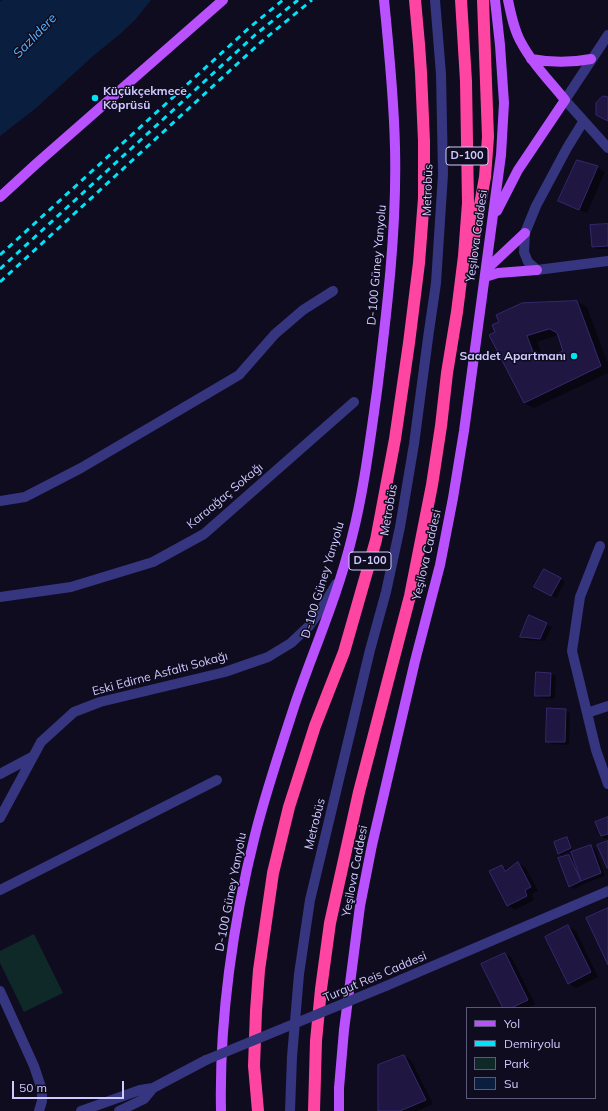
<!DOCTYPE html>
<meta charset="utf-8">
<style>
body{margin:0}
#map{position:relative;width:608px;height:1111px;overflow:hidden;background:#0f0c1f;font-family:Mulish,sans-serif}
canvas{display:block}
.legend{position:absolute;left:466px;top:1007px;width:130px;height:92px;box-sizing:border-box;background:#0f0c1f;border:1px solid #5c5879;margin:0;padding:5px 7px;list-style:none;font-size:12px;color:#cfcaff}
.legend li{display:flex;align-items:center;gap:8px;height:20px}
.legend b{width:20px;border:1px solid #5c5879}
.scale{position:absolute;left:12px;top:1081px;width:112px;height:18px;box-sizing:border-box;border:2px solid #cfcaff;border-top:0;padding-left:5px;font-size:12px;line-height:14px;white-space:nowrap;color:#cfcaff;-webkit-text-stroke:3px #0f0c1f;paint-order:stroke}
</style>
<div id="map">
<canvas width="608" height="1111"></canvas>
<ul class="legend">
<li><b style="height:5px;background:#ba51ff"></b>Yol</li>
<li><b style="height:5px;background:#00e2f5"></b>Demiryolu</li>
<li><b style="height:11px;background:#0f2928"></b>Park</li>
<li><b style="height:11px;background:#0a1f40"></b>Su</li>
</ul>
<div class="scale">50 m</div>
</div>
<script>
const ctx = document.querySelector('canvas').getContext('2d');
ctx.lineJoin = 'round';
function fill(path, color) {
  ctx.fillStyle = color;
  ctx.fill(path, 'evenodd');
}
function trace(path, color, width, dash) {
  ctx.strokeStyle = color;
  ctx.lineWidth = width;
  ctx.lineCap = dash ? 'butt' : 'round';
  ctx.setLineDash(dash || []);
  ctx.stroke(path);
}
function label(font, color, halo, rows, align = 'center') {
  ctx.font = font + ' Mulish,sans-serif';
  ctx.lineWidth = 3;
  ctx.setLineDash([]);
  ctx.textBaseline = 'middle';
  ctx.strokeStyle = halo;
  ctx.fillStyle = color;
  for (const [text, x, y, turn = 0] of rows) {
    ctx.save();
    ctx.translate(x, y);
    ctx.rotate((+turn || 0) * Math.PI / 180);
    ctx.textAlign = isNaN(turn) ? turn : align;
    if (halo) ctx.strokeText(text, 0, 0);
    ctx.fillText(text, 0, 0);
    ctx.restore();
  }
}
fill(new Path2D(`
 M34,934l29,59 -39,19 -24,-49v-12z`), '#0f2928');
fill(new Path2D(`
 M1,0h150l-16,20 -15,14 -27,22 -57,52 -36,28v-135l2,1v-1z`), '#0a1f40');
fill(new Path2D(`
 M597,167l8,5 -18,41 -28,-12z
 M608,225v24h-10l-5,-2z
 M577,302l10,5 21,57v9l-74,35 -10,-5 -34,-67zM558,335l6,16 -20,9 -7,-18z
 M544,570l21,12 -9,16 -21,-12z
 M530,617l22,10 -7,14 -19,-1 -5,-3z
 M551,674l5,2 -1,23 -14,-1 -5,-3z
 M565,710l5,3 -1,32 -17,-1 -5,-3z
 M608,818v20l-2,1 -5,-3z
 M567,838l2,1 3,11 -11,5 -2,-1 -3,-11z
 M591,846l4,3 10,27 -19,7 -12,6 -4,-2 -2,-31 6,3z
 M518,863l8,5 12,23 -6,3 2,6 -19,10 -7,-5 -6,-39 7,4z
 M568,926l8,5 22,46 -22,11 -8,-5z
 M505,954l7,4 23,46 -8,4h-23z
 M404,1056l7,4 22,44 -16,7h-38z`), '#0007');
const building = new Path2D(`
 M603,96l5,1v24l-12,-6v-12z
 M577,160l21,6 -19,44 -21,-9z
 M608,224v22l-16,1 -2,-22z
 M577,301l24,65 -77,37 -35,-68 6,-3 -3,-7 7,-3 -3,-7 26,-12zM550,329l7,4 6,18 -26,11 -10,-26z
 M544,569l17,9 -10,18 -17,-9z
 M529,615l18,8 -7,16 -20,-2z
 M536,672l15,1 -1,23h-15z
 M547,708l19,1 -1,33h-19z
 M608,817v17l-7,2 -6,-14z
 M567,837l4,11 -13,6 -4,-12z
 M608,841v27h-1l-10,-23z
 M591,845l10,28 -20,8 -10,-29z
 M569,855l12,26 -12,6 -11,-29z
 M518,862l13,25 -6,3 2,6 -20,10 -18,-35 13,-6 3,6z
 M608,908v57l-22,-47z
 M568,925l23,47 -23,12 -23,-47z
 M505,953l23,47 -17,8h-8l-22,-44z
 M404,1055l22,45 -26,11h-22v-46z`);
fill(building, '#1f1741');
trace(building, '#35296d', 1);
trace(new Path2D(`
 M608,35l-43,65 43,48
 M583,122l-16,26 -31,58 -11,27 -1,19 4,10 9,8 71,-9
 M0,501l25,-4 56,-29 158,-93 36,-41 28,-24 30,-19
 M600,546l-20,51 -8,54 24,99 12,34
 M0,597l71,-10 82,-25 51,-28 150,-132
 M587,713l21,-7
 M0,774l32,-17
 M0,818l41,-76 33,-30 26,-10 125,-30 43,-15 23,-14 18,-17 13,-18 14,-24
 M0,890l217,-110
 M386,986l222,-95
 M0,991l34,75 8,24v11l-3,10
 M81,1111l59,-21 13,-2 53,-28
 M119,1111l25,-12 9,-11
 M290,1111l2,-54 7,-83 11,-74 60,-250 16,-58 14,-65 14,-83 14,-106 8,-55 7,-109 -2,-100 -6,-74`), '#363580', 10);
trace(new Path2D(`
 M531,59c21,4 39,4 60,0
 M0,197l36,-33 187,-164
 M497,211l21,-41 47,-70c-14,-18 -32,-35 -43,-56 -8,-13 -11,-30 -14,-44
 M486,273l5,-8 34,-32
 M485,277l13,-4 39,-3
 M221,1111c-2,-90 12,-189 34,-276 11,-44 26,-88 40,-131 19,-55 43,-109 57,-167 12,-47 18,-97 25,-146 10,-81 20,-162 18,-243 -1,-50 -6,-99 -11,-148
 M339,1111v-23l5,-58 16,-124 12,-61 43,-184 25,-96 13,-67 11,-67 37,-276 3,-52 -4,-58 -5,-45`), '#ba51ff', 10);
trace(new Path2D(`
 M471,254l14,-77 3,-40 -5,-137
 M258,1111l-4,-45 2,-55 3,-41 14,-97 16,-66 26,-81 29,-74 32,-112 19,-101 14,-96 10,-80 5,-65v-57l-3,-68 -2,-29 -4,-44
 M314,1111l2,-70 5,-52 9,-66 29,-131 51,-196 22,-111 9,-59 6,-53 10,-61 7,-56 4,-53 -2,-122 -5,-81`), '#ff45a2', 12);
trace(new Path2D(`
 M0,255l249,-227 34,-28
 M0,269l255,-234 43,-35
 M0,282l261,-240 51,-42`), '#00e2f5', 3, [6, 5]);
trace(new Path2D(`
 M206,1060l180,-74`), '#363580', 10);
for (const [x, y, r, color] of [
 [95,98,4,"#00e2f5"],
 [574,356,4,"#00e2f5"]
]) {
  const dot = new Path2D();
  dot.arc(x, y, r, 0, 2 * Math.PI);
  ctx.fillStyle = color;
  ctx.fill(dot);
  trace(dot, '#0f0c1f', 1.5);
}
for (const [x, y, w] of [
 [467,156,42],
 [370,561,42]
]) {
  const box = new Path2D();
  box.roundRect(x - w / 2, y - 9, w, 18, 3);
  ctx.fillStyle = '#0f0c1f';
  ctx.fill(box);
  trace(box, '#cfcaff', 1);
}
label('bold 11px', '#cfcaff', null, [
 ["D-100",467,156],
 ["D-100",370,561]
]);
label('bold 12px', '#cfcaff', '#0f0c1f', [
 ["Küçükçekmece",103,91],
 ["Köprüsü",103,105],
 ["Saadet Apartmanı",566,356,"right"]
], 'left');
label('12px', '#cfcaff', '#0f0c1f', [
 ["Metrobüs",428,190,-88],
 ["Yeşilova Caddesi",477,236,-82],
 ["D-100 Güney Yanyolu",377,265,-85],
 ["Karaağaç Sokağı",225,496,-40],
 ["Metrobüs",389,510,-80],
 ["Yeşilova Caddesi",427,555,-77],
 ["D-100 Güney Yanyolu",323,580,-73],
 ["Eski Edirne Asfaltı Sokağı",160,674,-15],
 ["Metrobüs",315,824,-76],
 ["Yeşilova Caddesi",355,871,-79],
 ["D-100 Güney Yanyolu",231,892,-79],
 ["Turgut Reis Caddesi",375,977,-23]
]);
label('italic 13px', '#58b5ff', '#0f0c1f', [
 ["Sazlıdere",35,36,-46]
]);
</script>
